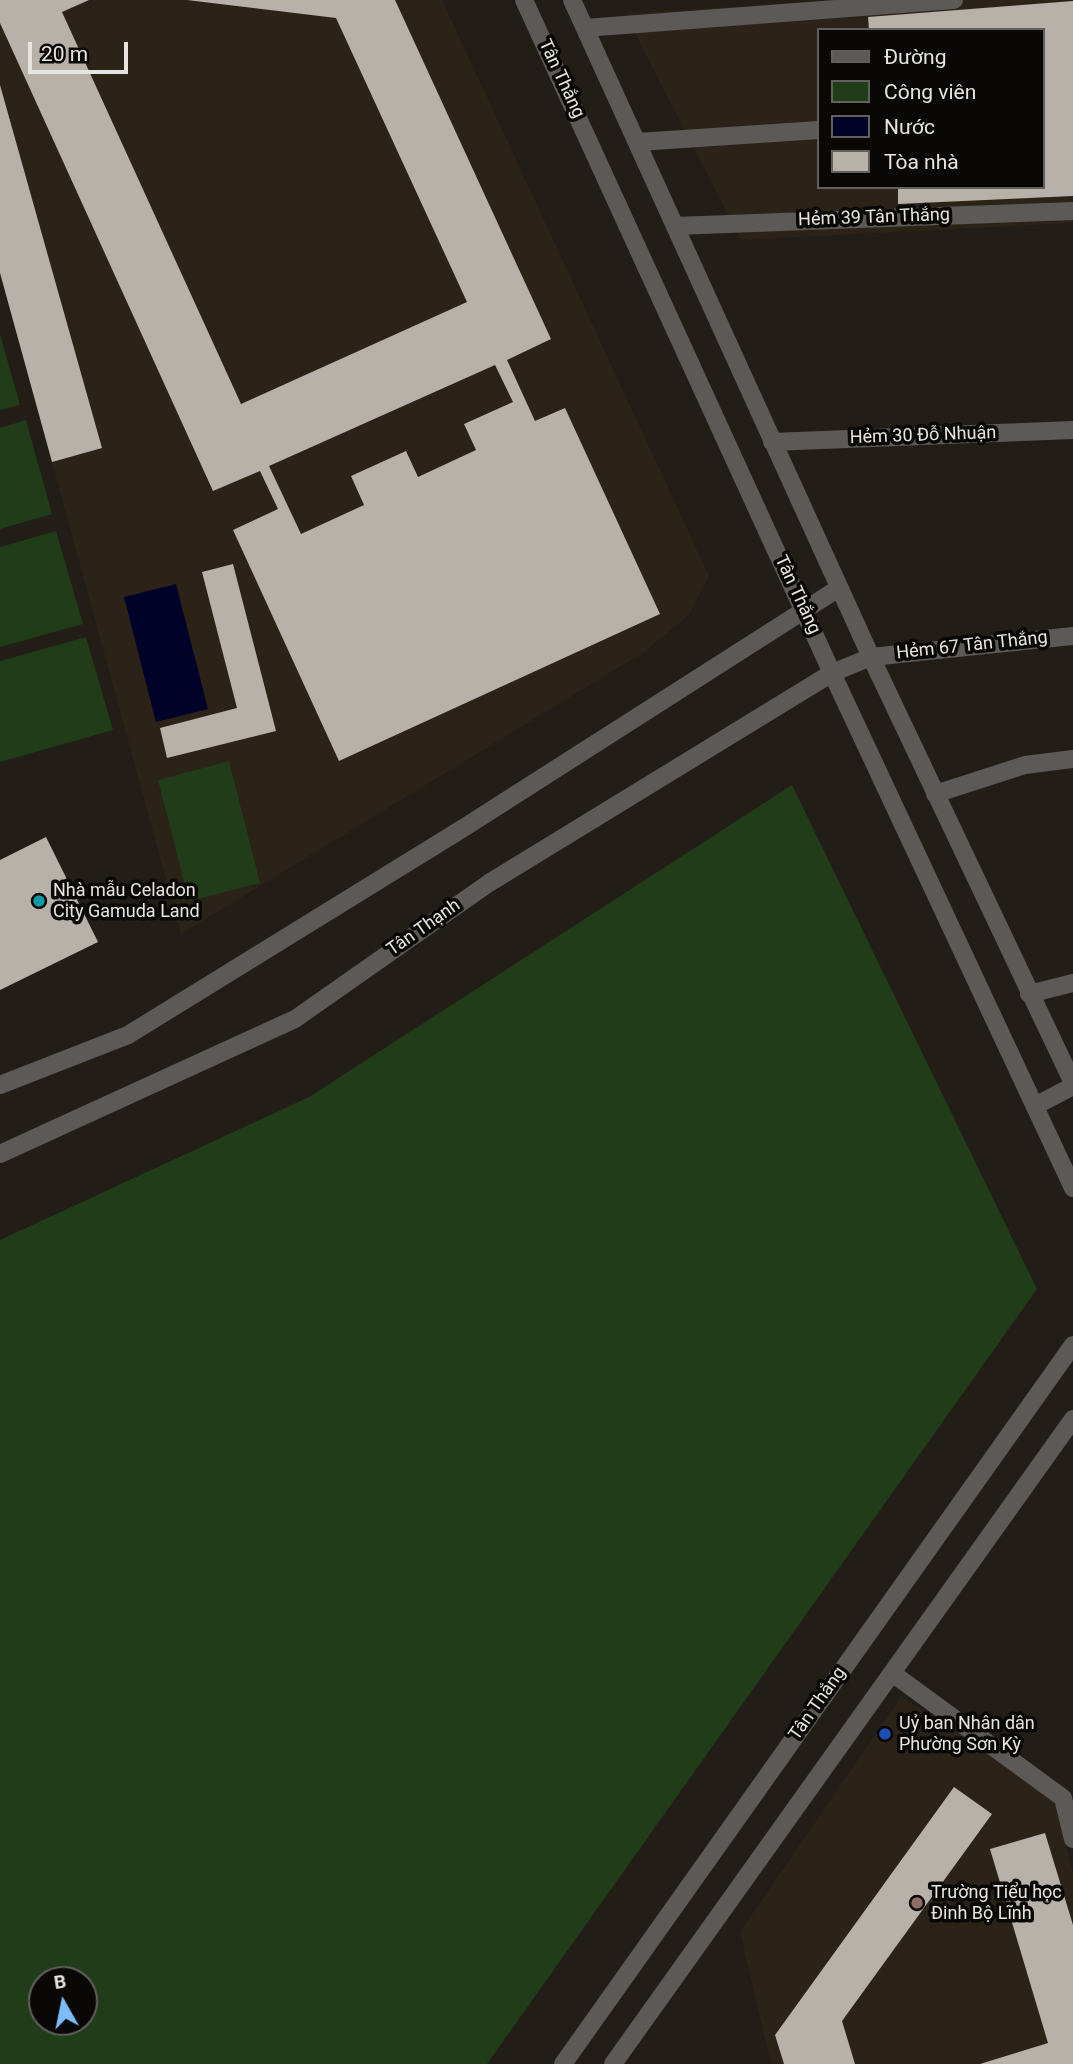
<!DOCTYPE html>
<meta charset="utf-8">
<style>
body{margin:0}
#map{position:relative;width:1073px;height:2064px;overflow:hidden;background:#221d17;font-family:Roboto,sans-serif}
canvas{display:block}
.legend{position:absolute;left:817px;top:28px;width:228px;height:161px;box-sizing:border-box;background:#0a0806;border:2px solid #62605d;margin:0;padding:9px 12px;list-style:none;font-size:21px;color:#e7e4df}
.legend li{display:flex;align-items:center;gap:14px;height:35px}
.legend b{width:35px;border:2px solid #62605d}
.north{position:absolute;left:28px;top:1966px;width:70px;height:70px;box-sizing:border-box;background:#0a0806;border:2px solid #62605d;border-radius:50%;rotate:351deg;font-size:19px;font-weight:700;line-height:28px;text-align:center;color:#e7e4df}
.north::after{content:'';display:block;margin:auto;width:24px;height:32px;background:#7fbdfa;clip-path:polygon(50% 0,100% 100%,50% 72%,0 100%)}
.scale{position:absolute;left:28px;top:42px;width:100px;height:32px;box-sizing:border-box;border:4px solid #e7e4df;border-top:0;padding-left:9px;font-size:21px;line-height:24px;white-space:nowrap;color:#e7e4df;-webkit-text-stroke:5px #0a0806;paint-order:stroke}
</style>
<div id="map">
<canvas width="1073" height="2064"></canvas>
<ul class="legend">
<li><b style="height:9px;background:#5c5956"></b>Đường</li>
<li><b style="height:19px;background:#203c18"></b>Công viên</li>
<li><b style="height:19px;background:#000227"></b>Nước</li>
<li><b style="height:19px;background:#b7b1a9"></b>Tòa nhà</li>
</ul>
<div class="north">B</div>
<div class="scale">20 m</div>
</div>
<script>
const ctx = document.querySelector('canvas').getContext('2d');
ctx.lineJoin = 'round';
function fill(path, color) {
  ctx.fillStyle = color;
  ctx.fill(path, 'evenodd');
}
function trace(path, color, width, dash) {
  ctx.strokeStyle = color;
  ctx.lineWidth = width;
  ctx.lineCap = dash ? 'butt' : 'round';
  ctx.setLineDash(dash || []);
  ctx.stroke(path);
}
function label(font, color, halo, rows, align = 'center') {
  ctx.font = font + ' Roboto,sans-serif';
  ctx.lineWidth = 7;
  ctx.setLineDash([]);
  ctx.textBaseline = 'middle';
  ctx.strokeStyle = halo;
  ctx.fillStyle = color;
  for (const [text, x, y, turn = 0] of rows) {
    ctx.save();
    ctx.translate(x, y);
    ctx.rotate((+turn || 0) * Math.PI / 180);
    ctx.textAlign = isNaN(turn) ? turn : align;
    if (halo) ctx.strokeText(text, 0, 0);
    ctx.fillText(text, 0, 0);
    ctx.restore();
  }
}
fill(new Path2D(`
 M0,0h442l267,576 -20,39 -45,37 -463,282 -181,-662z
 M835,0h238v223l-332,17 -116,-226zM819,30h224v157h-224z
 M901,1697l151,95 21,81v191h-302l-31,-132z`), '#2c2318');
fill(new Path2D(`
 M0,334l20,71 -20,5z
 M26,420l26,94 -52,15v-101z
 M56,531l27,93 -83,23v-100z
 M86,637l27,93 -113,32v-101z
 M229,761l31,122 -71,18 -31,-121z
 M792,785l245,504 -550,775h-487v-824l309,-143zM42,1980h42v42h-42z`), '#203c18');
fill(new Path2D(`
 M176,584l32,125 -52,13 -32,-125z`), '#000227');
fill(new Path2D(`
 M0,0h89l-27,12 179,392 226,-102 -131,-284 -149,-18h208l156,339 -44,21 28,61 30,-13 95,206 -321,147 -106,-231 45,-21 -18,-38 -47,20 -213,-468zM495,365l18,37 -49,22 12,26 -58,27 -12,-26 -55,25 13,29 -63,29 -32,-68z
 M1073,1v195l-175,8v-17h145v-157h-174l-1,-13z
 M0,85l102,363 -50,14 -52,-189z
 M233,564l43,167 -109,27 -7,-30 77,-20 -35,-136z
 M46,837l52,105 -98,48v-130z
 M954,1787l38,27 -150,207 13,43h-71l-9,-29z
 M1045,1833l28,92v139h-93l68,-21 -58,-194z`), '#b7b1a9');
trace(new Path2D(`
 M524,0l308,673 241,515
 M572,0l299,657 202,426
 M585,28l369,-28
 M638,142l181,-12
 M675,226l398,-15
 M772,442l301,-12
 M935,794l90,-29 48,-6
 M1029,994l44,-11
 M0,1085l128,-50 337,-208 374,-239
 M1035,1106l38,-20
 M0,1154l295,-135 194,-136 343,-210 39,-16 202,-21
 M892,1673l171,125 10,41
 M563,2064l510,-719
 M613,2064l460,-645`), '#5c5956', 18);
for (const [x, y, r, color] of [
 [39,901,7,"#0f9aa8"],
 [885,1734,7,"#1a4fb4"],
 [917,1903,7,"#8d6e63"]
]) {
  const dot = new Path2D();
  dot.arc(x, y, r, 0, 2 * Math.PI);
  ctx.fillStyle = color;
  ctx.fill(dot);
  trace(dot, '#0a0806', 2.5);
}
label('18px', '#e7e4df', '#0a0806', [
 ["Tân Thắng",561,79,65],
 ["Hẻm 39 Tân Thắng",874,218,-2],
 ["Hẻm 30 Đỗ Nhuận",923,436,-2],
 ["Tân Thắng",797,595,65],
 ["Hẻm 67 Tân Thắng",972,646,-6],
 ["Tân Thạnh",424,928,-35],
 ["Tân Thắng",818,1704,-55]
]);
label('18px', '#e7e4df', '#0a0806', [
 ["Nhà mẫu Celadon",53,891],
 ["City Gamuda Land",53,912],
 ["Uỷ ban Nhân dân",899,1724],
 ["Phường Sơn Kỳ",899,1745],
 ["Trường Tiểu học",931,1893],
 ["Đinh Bộ Lĩnh",931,1914]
], 'left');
</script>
